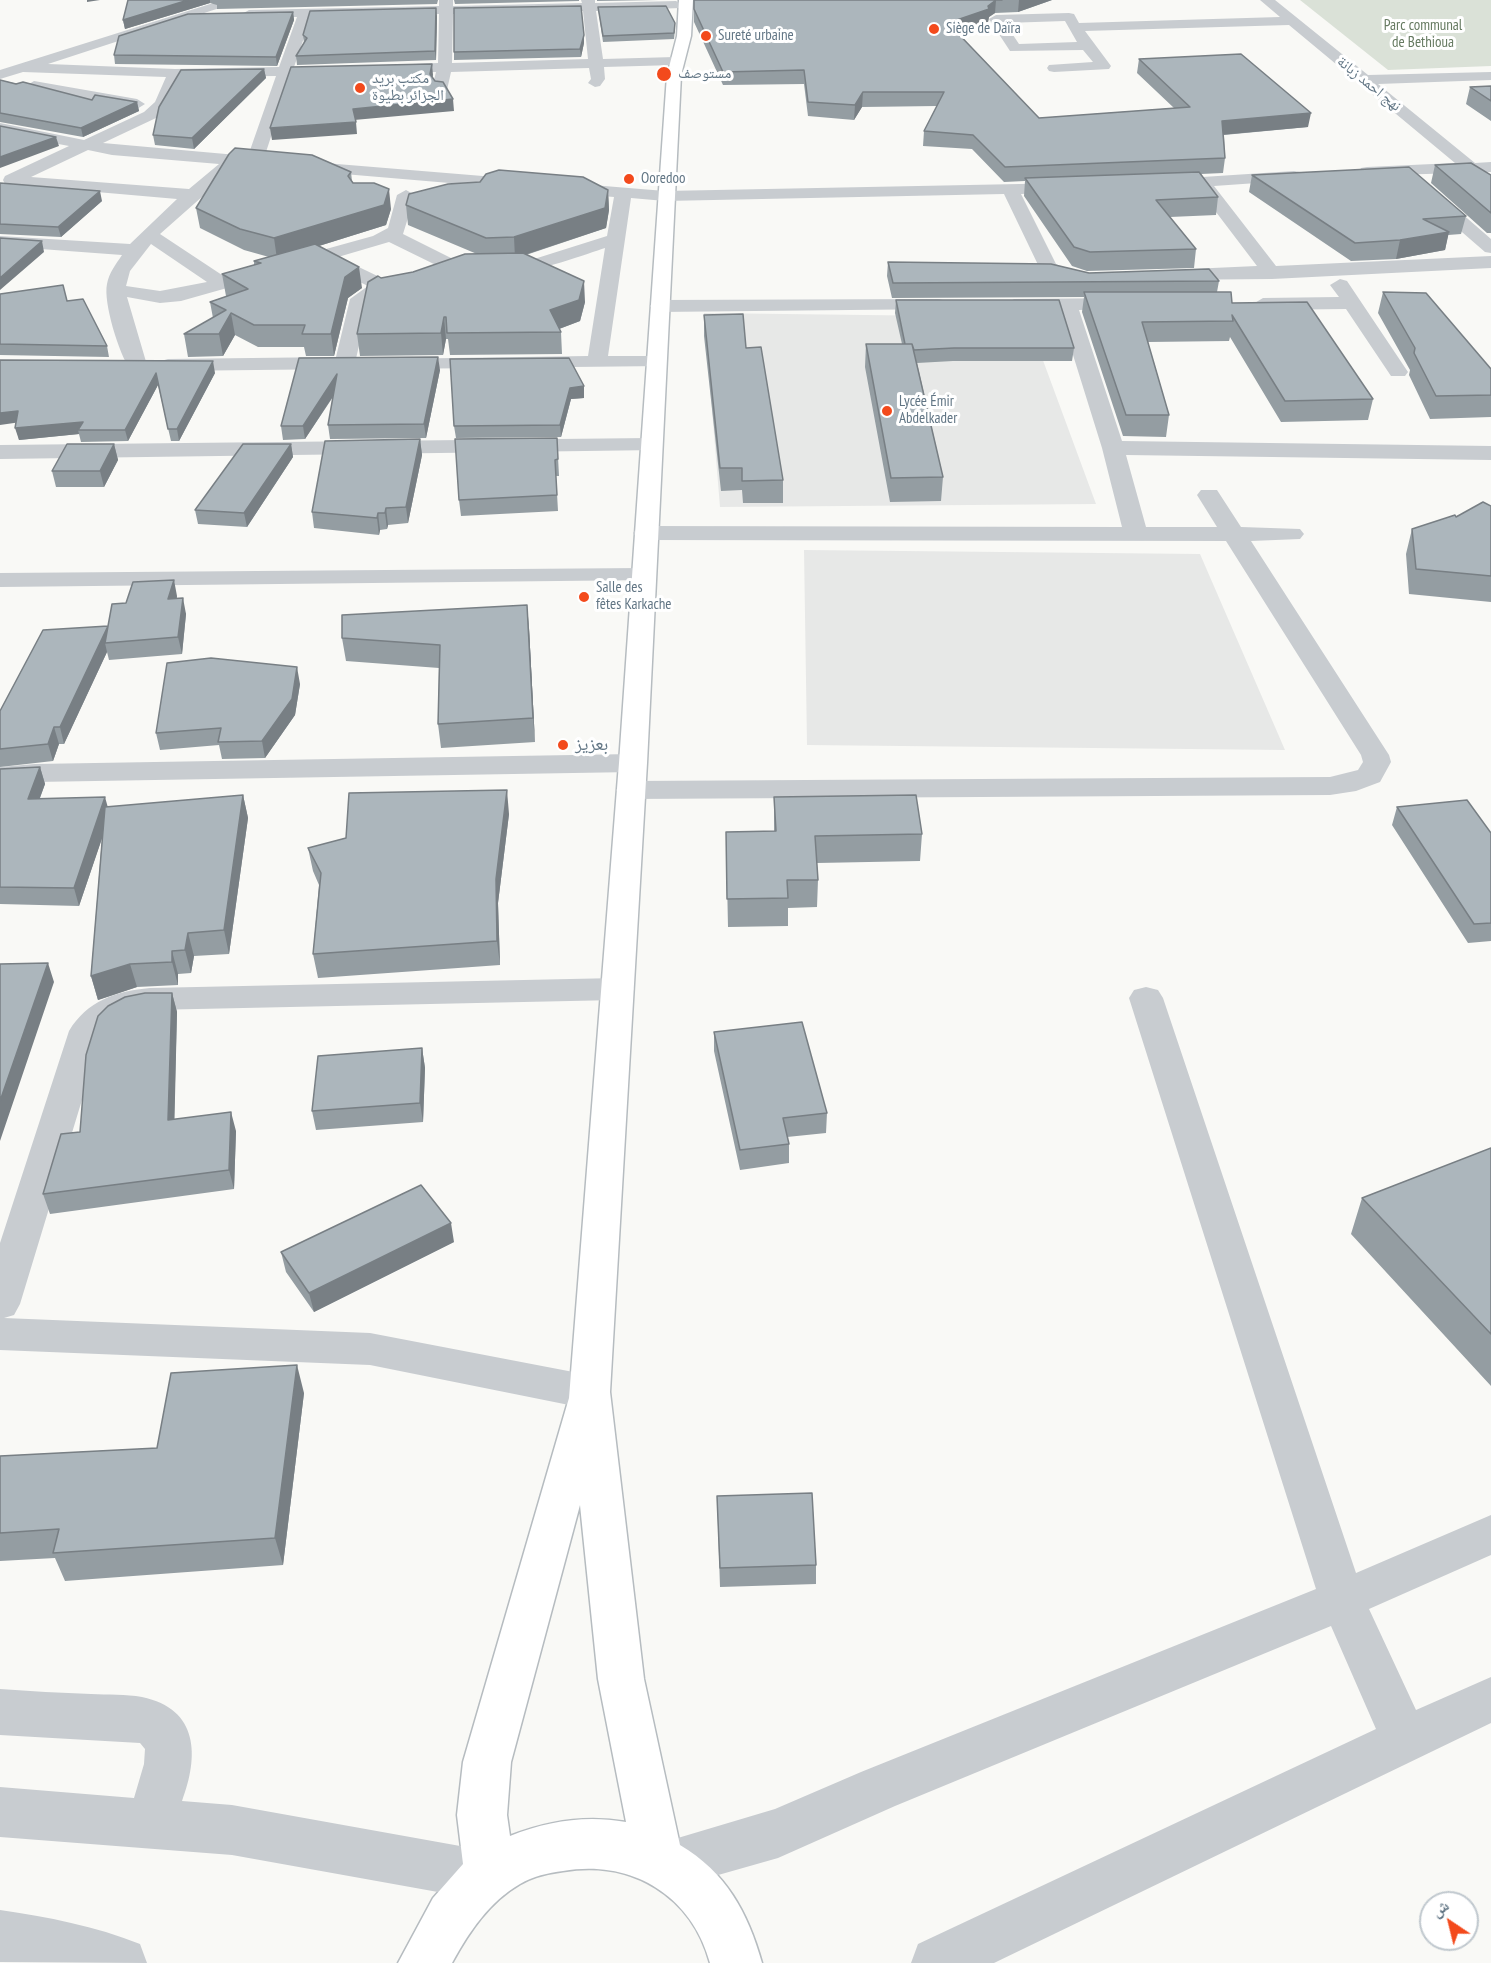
<!DOCTYPE html>
<meta charset="utf-8">
<style>
body{margin:0}
#map{position:relative;width:1491px;height:1963px;overflow:hidden;background:#f9f9f6;font-family:"PT Sans Narrow","Noto Naskh Arabic",sans-serif}
canvas{display:block}
.north{position:absolute;left:1419px;top:1891px;width:60px;height:60px;box-sizing:border-box;background:#fff;border:2px solid #c0c8ce;border-radius:50%;rotate:325deg;font-size:16px;font-weight:700;line-height:24px;text-align:center;color:#617584}
.north::after{content:'';display:block;margin:auto;width:21px;height:27px;background:#f34a1c;clip-path:polygon(50% 0,100% 100%,50% 72%,0 100%)}
</style>
<div id="map">
<canvas width="1491" height="1963"></canvas>
<div class="north">ش</div>
</div>
<script>
const ctx = document.querySelector('canvas').getContext('2d');
ctx.lineJoin = 'round';
function fill(path, color) {
  ctx.fillStyle = color;
  ctx.fill(path, 'evenodd');
}
function trace(path, color, width, dash) {
  ctx.strokeStyle = color;
  ctx.lineWidth = width;
  ctx.lineCap = dash ? 'butt' : 'round';
  ctx.setLineDash(dash || []);
  ctx.stroke(path);
}
function label(font, color, halo, rows, align = 'center') {
  ctx.font = font + ' "PT Sans Narrow","Noto Naskh Arabic",sans-serif';
  ctx.lineWidth = 6;
  ctx.setLineDash([]);
  ctx.textBaseline = 'middle';
  ctx.strokeStyle = halo;
  ctx.fillStyle = color;
  for (const [text, x, y, turn = 0] of rows) {
    ctx.save();
    ctx.translate(x, y);
    ctx.rotate((+turn || 0) * Math.PI / 180);
    ctx.textAlign = isNaN(turn) ? turn : align;
    if (halo) ctx.strokeText(text, 0, 0);
    ctx.fillText(text, 0, 0);
    ctx.restore();
  }
}
fill(new Path2D(`
 M704,313l323,4 69,187 -376,3z
 M804,550l396,4 85,196 -478,-5z`), '#e7e8e7');
fill(new Path2D(`
 M1300,0h191v66l-103,4z`), '#dae1d7');
const major = new Path2D(`
 M679,0h14l-2,36 -10,39 -34,688 -37,629 34,287 36,166c46,27 68,68 82,118h-52c-18,-67 -78,-104 -147,-92 -15,2 -30,5 -43,13 -31,18 -51,48 -68,79h-54l35,-65 30,-34 -6,-49 6,-53 106,-364 50,-635 48,-688 10,-39zM580,1505l18,174 28,143c-41,-7 -78,-1 -116,14l-3,-21 4,-53z`);
trace(major, '#b6bcc0', 3);
fill(new Path2D(`
 M223,0h21l-196,64 127,5 104,-2 18,-50h-53l-2,-3 7,-4 190,-4v-6h14v6l129,-3 -1,-3h14v3l81,-2 7,4 -2,3 -85,3 7,48 72,-2 7,4 -7,4 -71,2 1,12 -5,7 -5,1 -7,-4 3,-4 -2,-11 -138,4 -4,18h-10l-4,-6 3,-12 -47,1 -7,-4 7,-4 49,-2 1,-49 -128,3 -17,50h40l7,4 -7,4 -43,1 -27,82 401,33 405,-8 9,5 -3,4 -55,2 35,70 9,5 29,6 2,4 -9,6 -35,-8 -11,-6 -37,-77 -339,7 -34,-3 -23,158h47l7,2 3,4 -3,4 -269,3 -7,-2 -3,-4 3,-4 202,-3 17,-108c-19,6 -103,38 -115,20l2,-4 39,-4 76,-24 7,-39 -376,-32 -78,69 65,43 148,-41 15,-8 9,-33 9,-5 9,5 -12,39 62,31 2,4 -2,4 -57,20h-25l-14,9 -14,61 -3,4 -7,2 -177,2 -7,-2 -3,-4 3,-4 7,-2 168,-2 14,-58 18,-13 -49,-24 -138,39 -21,2 -33,-6 20,68 -3,4h-14c-11,-15 -27,-67 -23,-85 2,-11 9,-20 15,-29l-122,-9v-10l130,8 47,-45 -172,-15 -2,-4 2,-4 64,-30 -69,-13v-10l84,17 60,-28 11,-10 11,-25 -143,-5 -23,7v-9zM583,11l5,48 -136,4 1,-49zM276,76l-28,80 -145,-13 53,-25 14,-14 11,-27zM88,150l24,5 107,9 -30,25 -158,-12zM389,242l53,26 -37,14 -13,1 -54,-26zM151,244l56,38 -47,9 -34,-5 4,-15z
 M1260,0h15l93,75 123,-3v8l-113,4 97,79 16,-1v10l-130,4 -2,-4 2,-4 6,-1 88,-4 -166,-138 -204,6 26,35 -2,3 -55,3 -5,-1 -2,-3 2,-3 44,-3 -10,-12 -73,1 -21,-32 7,-4 73,-2 5,1 5,9 201,-6zM1065,21l12,21 -58,2 -14,-21z
 M34,81l103,18 8,5 -8,5 -108,-20 -3,-3z
 M1294,171l6,1 2,4 -2,4 -86,6 62,80 215,-10v12l-219,11 -111,1 -2,-4 9,-6 89,-4 -60,-79 -34,2 -9,-5 3,-4z
 M1431,191l6,1 54,47v14l-6,-1 -60,-52 -3,-4z
 M1340,279l7,2 61,91 -3,4h-14l-45,-67 -83,1 -10,-6 10,-6 76,-1 -9,-12z
 M1128,298l7,2 3,4 -3,4 -56,2 43,131 369,5v14l-365,-5 20,72h71l-20,-32 4,-5h16l24,37 59,2 4,5 -4,5 -49,2 138,214 2,7 -11,20 -24,9 -26,4 -699,4 -10,-3 -5,-6 5,-6 10,-3 699,-4 28,-7 5,-8 -2,-7 -135,-214 -581,-1 -8,-2 -4,-5 4,-5 8,-2 477,1 -20,-79 -43,-138 -45,1 -10,-6 10,-6z
 M939,299l7,2 3,4 -3,4 -287,3 -10,-6 10,-6z
 M650,438l8,2 3,5 -3,5 -658,9v-14z
 M642,568l9,2 3,5 -3,5 -651,7v-14z
 M633,754l10,3 4,6 -4,6 -10,3 -598,10 -35,3v-18l35,-3z
 M617,978l12,3 5,8 -5,8 -12,3 -467,10c-20,2 -35,8 -48,24l-82,270 -6,11 -10,3 366,15 219,42 15,5 6,12 -6,12 -15,5 -219,-44 -370,-15v-107l69,-212c18,-30 47,-40 81,-43z
 M1146,987l12,3 5,8 193,575 135,-58v40l-122,54 47,101 75,-33v46l-497,240h-83l7,-19 458,-215 -45,-103 -436,180 -117,52 -109,31 -18,-7 -7,-18 7,-18 124,-37 86,-37 455,-183 -187,-591 5,-8z
 M0,1689c30,2 61,4 91,5 17,1 35,0 51,3 57,12 57,59 40,104l50,4 256,46 18,7 7,18 -7,18 -18,7 -256,-46 -232,-18v-50l134,11 10,-34 1,-15 -5,-6 -140,-8z
 M0,1910c48,7 95,16 140,34l7,19 -147,-1z`), '#c8ccd0');
fill(major, '#fff');
fill(new Path2D(`
 M128,0h310l-1,4 -220,5v-4l-7,-2 -85,26 -2,-9z
 M454,0h125v1l-124,3z
 M597,0h62l-62,1z
 M694,0h358l-34,12 -23,1 -6,4 -1,5 -30,11 81,85 135,-10 -37,-35 2,-14 169,68 -84,8 1,23 -2,15 -22,1 17,23 -2,18 -46,2 26,32 -2,19 -107,3 -15,-5 -48,-70 1,-15 -21,1 -32,-33 -49,-3 1,-15 13,-25 -75,1 -8,13 -46,-4 -4,-32 -81,1 -29,-63z
 M598,7l77,22 -1,10 -71,3z
 M293,12l1,8 -17,46 -162,-2 -1,-9z
 M437,16l-1,44 -139,5 -1,-9 8,-13 -1,-8z
 M584,35v8l-3,14 -127,3v-8z
 M264,69l2,9 -72,71 -39,-4 -2,-10z
 M0,80l92,20 45,2 2,9 -56,26 -83,-15z
 M1491,86v35l-25,-17 4,-17z
 M1435,165l56,10v58h-4l-56,-50z
 M351,172l1,9 1,2 38,26 -5,16 -67,21 43,42 -14,10 -14,58h-28l-2,-9h-46l-23,-12 -12,21 -35,1 -4,-23 29,-16 -3,-16 17,-6h-1l-4,-22 32,-9v-4l15,-4 -25,-7 -44,-22 -4,-20z
 M1252,175l214,41 -5,18 -13,1 -3,15 -49,9 -45,2 -102,-69z
 M0,183l102,18 -41,36 -61,-3z
 M608,190l1,20 -3,18 -80,27 59,47 -5,19 -21,8 2,3 1,22 -112,1 -2,-16h-2l-3,16 -83,1 -3,-22 24,-56 32,-6 64,-18 -69,-29 -2,-20z
 M888,262l201,11 130,8 -2,11 15,11 141,96 -5,21 -87,2 -51,-85 -1,4 -81,1 21,73 -3,22 -43,-1 -41,-124 2,-15 -192,1 -5,-22z
 M1383,292l108,77v48l-61,2 -21,-44 1,-5 -32,-57z
 M0,294l67,7 40,45 2,11 -109,-2z
 M896,300l178,48 -2,13h-119l-36,2 26,114 -2,24 -51,1 -25,-135 1,-23h36l-7,-31z
 M704,315l42,33 37,132v23h-40l-1,-13 -21,1 -17,-155z
 M299,358l141,12 -14,68 -96,1 -2,-14 5,-28 -28,42 -22,1 -2,-14z
 M0,360l215,13 -36,68h-8l-13,-56 -30,56 -47,1 -2,-8 -60,6 -3,-17z
 M584,386v12l-13,1 -10,38 -105,1 -2,-12z
 M557,438l2,38h-3l2,35 -97,5 -2,-16z
 M420,439l2,16 -14,68 -20,2 -1,4 -7,1 -1,5 -65,-7 -2,-16z
 M114,444l4,16 -14,27h-48l-4,-16z
 M291,444l2,13 -46,70 -49,-3 -3,-14z
 M1491,506v96l-82,-8 -3,-40 6,-25z
 M177,596v2l9,16 -4,40 -73,6 -2,-8 -43,92h-5l-6,17 -53,6v-56l108,-85 18,-23z
 M529,628l6,114 -94,6 -3,-24 1,-56 -93,-7 -4,-23z
 M300,684l-5,31 -30,43 -43,1 -3,-14 -59,5 -4,-17z
 M40,767l5,17 -5,14 68,9 135,-12 5,23 -19,136 -35,2 -3,17 -13,1v11l-41,2 -39,13 -7,-24 11,-138 -23,68 -79,-2v-135z
 M774,797l148,37 -2,27 -103,2 1,17 -1,27 -29,1v18l-60,1 -2,-95 48,-1z
 M1397,807l94,26v108l-23,2 -76,-118z
 M509,814l-11,89 2,62 -182,13 -5,-24 6,-69 -6,-14 -5,-23z
 M172,993l5,19 -3,107 62,12 -2,58 -184,25 -7,-20 37,-62z
 M714,1032l113,81 -1,20 -39,4 2,7v19l-49,7 -26,-119z
 M422,1048l3,20 -2,54 -107,8 -4,-19z
 M1491,1148v238l-140,-152 11,-36z
 M454,1242l-140,70 -28,-40 -5,-20z
 M304,1393l-21,172 -218,16 -10,-23 -55,3v-105l157,-8z
 M717,1496l99,69v19l-96,3z`), '#949da2');
fill(new Path2D(`
 M87,0h13l-13,2z
 M188,0h22v3l-85,26 -2,-9z
 M996,0l-1,13 -6,4 -1,5 -41,14 1,-13 40,-17z
 M1019,0h33l-34,12z
 M436,8l1,8 -1,44 -1,-9z
 M293,12l1,8 -17,46 -1,-9z
 M584,35v8l-3,14 -1,-8z
 M432,64l1,11 -2,10 -1,-11z
 M264,69l2,9 -72,71 -2,-11z
 M863,92l-1,15 -8,13 1,-15z
 M453,99l1,12 -100,9 -1,-11z
 M137,102l2,9 -56,26 -2,-9z
 M1311,113l-3,14 -88,8 2,-14z
 M356,122l1,12 -85,6 -2,-12z
 M56,137l3,9 -59,22v-11z
 M389,189l2,20 -5,16 -109,34 -3,-21z
 M608,190l1,20 -3,18 -91,30 -1,-21z
 M100,191l2,10 -41,36 -3,-10z
 M1449,232l-4,18 -49,9 4,-19z
 M42,241l2,11 -44,38v-12z
 M359,267l3,21 -14,10 -14,58 -3,-22 14,-57z
 M584,281l1,21 -5,19 -29,11 -1,-22z
 M231,313l4,22 -12,21 -4,-22z
 M444,317l2,22 -3,16 -2,-22z
 M438,357l2,13 -14,68 -2,-14z
 M213,361l2,12 -36,68 -2,-12z
 M156,373l2,12 -30,56 -3,-11z
 M337,374l2,13 -34,52 -2,-13z
 M584,386v12l-13,1 -10,38 -1,-12 10,-37z
 M18,411l3,11 -21,3v-12z
 M83,422l-5,8 1,4 -60,6 -4,-12z
 M420,439l2,16 -14,68 -2,-16z
 M114,444l4,16 -14,27 -4,-16z
 M291,444l2,13 -46,70 -3,-14z
 M386,508l2,17 -1,4 -2,-16z
 M378,513l2,17 -1,5 -2,-17z
 M174,580l3,16 -5,19 -4,-16z
 M183,598l3,16 -4,40 -4,-17z
 M527,605l2,23 6,114 -2,-24z
 M108,626l-3,17 2,9 -43,92 -4,-17z
 M297,667l3,17 -5,31 -30,43 -3,-17z
 M54,727l5,17 -6,17 -5,-17z
 M40,767l5,17 -12,32 -5,-17z
 M507,790l2,24 -11,89 2,62 -3,-24 -1,-62z
 M243,795l5,23 -19,136 -5,-24z
 M105,797l5,18 -31,91 -5,-18z
 M188,933l6,23 -3,17 -6,-23z
 M172,951l6,23v11l-6,-23z
 M48,963l6,19 -54,159v-40z
 M130,964l7,23 -39,13 -7,-24z
 M172,993l5,19 -3,128 -6,-20z
 M422,1048l3,20 -2,54 -3,-19z
 M231,1112l5,19 -2,58 -5,-19z
 M451,1223l3,19 -140,70 -5,-19z
 M297,1365l7,28 -21,172 -8,-27z`), '#787f84');
const building = new Path2D(`
 M128,0h60l-65,20z
 M694,0h308h-6l-8,6 1,3 -41,14 91,95 151,-11 -51,-48 102,-5 70,59 -89,8 3,37 -220,9 -32,-32 -49,-4 20,-39h-81l-8,13 -47,-3 -4,-32 -81,2 -29,-63z
 M581,6l3,29 -4,14 -126,3v-44z
 M666,6l9,17 -1,10 -71,3 -5,-29z
 M436,8l-1,43 -139,5 11,-18 -4,-3 7,-24z
 M293,12l-17,45 -162,-2 5,-19 69,-22z
 M432,64l-2,10 5,7 8,1 10,17 -100,10 3,13 -86,6 21,-61z
 M264,69l-72,69 -39,-3 6,-28 22,-37z
 M0,80l16,4 7,-2 69,18 3,-5 42,7 -56,26 -81,-15z
 M1491,86v15l-21,-14z
 M0,126l56,11 -56,20z
 M235,148l77,7 39,17 -3,4 5,7h21l15,6 -5,16 -110,33 -34,-9 -44,-21 33,-54z
 M1471,163l20,12v38l-56,-48z
 M1409,167l57,49 -43,3 26,13 -49,8 -45,3 -103,-68z
 M499,170l84,7 25,13 -3,18 -91,29 -28,1 -80,-33 3,-11 39,-10 32,-2 6,-8z
 M1199,172l19,25 -62,3 40,49 -106,3 -16,-5 -49,-69z
 M0,183l100,8 -42,36 -58,-3z
 M0,238l42,3 -42,37z
 M315,244l44,23 -14,10 -14,57h-29l3,-9h-51l-23,-12 -12,21h-35l42,-24 -16,-8 38,-13 -26,-15 39,-11 -7,-2z
 M523,253l61,28 -5,19 -29,10 11,22 -114,1 -1,-16h-2l-3,16 -84,1 11,-52 10,-6 3,2 32,-6 52,-18z
 M888,262l163,2 38,9 120,-4 10,12 -326,2z
 M63,285l4,16 16,-2 24,47 -107,-2v-50z
 M1084,292h147l1,11 75,-1 66,97 -88,2 -53,-86 1,6 -91,1 27,93h-43z
 M1383,292l43,1 65,76v26l-55,1 -22,-43 1,-5z
 M896,300h163l15,48h-120l-40,2 -2,-6h-7z
 M743,314l3,34 15,-1 22,133 -41,1v-13h-22l-16,-153z
 M866,344h46l31,133 -52,1z
 M438,357l-14,67 -96,1 9,-51 -34,52h-22l18,-68z
 M569,358l15,28 -14,2 -10,37 -106,1 -4,-67z
 M0,360l213,1 -36,68h-9l-12,-56 -31,57h-47l5,-8 -68,6 3,-17 -18,2z
 M557,438l1,21 -3,1 2,35 -98,5 -4,-61z
 M420,439l-14,68 -20,1 -1,5h-7l-1,5 -65,-6 13,-71z
 M67,444h47l-14,27h-48z
 M243,444h48l-47,69 -49,-3z
 M1483,502l8,4v70l-75,-7 -4,-40 43,-14 1,2z
 M174,580l-6,19 15,-1 -5,39 -73,6 3,-17 -48,101h-6l-6,17 -48,5v-38l43,-81 65,-4 4,-22 14,-1 7,-21z
 M527,605l6,113 -95,6 2,-79 -98,-7v-23z
 M211,658l86,9 -5,32 -30,42 -44,1 3,-14 -65,5 11,-70z
 M40,767l-12,32 77,-2 -31,91 -74,-1v-118z
 M507,790l-11,89 1,62 -184,13 8,-81 -13,-25 38,-10 3,-45z
 M243,795l-19,135 -36,3 -3,17 -13,1v11l-42,2 -39,12 14,-169z
 M916,795l6,39 -107,2 3,44h-31l1,18 -61,1 -1,-67 50,-1 -2,-34z
 M1467,800l24,33v90l-17,1 -77,-117z
 M48,963l-48,138v-137z
 M145,993h27l-4,127 63,-8 -2,58 -186,24 18,-60 19,-2 6,-77 12,-39 10,-10 17,-9z
 M802,1022l25,91 -44,5 6,26 -49,6 -26,-118z
 M422,1048l-2,55 -108,8 6,-55z
 M1491,1148v186l-129,-136z
 M421,1185l30,38 -142,70 -28,-41z
 M297,1365l-22,173 -222,15 6,-24 -59,4v-77l157,-8 14,-75z
 M812,1493l4,72 -96,3 -3,-72z`);
fill(building, '#acb6bc');
trace(building, '#787f84', 1.5);
for (const [x, y, r, color] of [
 [934,29,6,"#f34a1c"],
 [706,36,6,"#f34a1c"],
 [664,74,8,"#f34a1c"],
 [360,88,6,"#f34a1c"],
 [629,179,6,"#f34a1c"],
 [887,411,6,"#f34a1c"],
 [584,597,6,"#f34a1c"],
 [563,745,6,"#f34a1c"]
]) {
  const dot = new Path2D();
  dot.arc(x, y, r, 0, 2 * Math.PI);
  ctx.fillStyle = color;
  ctx.fill(dot);
  trace(dot, '#fff', 2);
}
label('15px', '#667a61', '#fff', [
 ["Parc communal",1423,26],
 ["de Bethioua",1423,43]
]);
label('15px', '#617584', '#fff', [
 ["Siège de Daïra",946,29],
 ["Sureté urbaine",718,36],
 ["مستوصف",678,74],
 ["مكتب بريد",372,79],
 ["الجزائر بطيوة",372,96],
 ["Ooredoo",641,179],
 ["Lycée Émir",899,402],
 ["Abdelkader",899,419],
 ["Salle des",596,588],
 ["fêtes Karkache",596,605]
], 'left');
label('15px', '#617584', '#fff', [
 ["نهج احمد زبانة",1369,84,39]
]);
label('18px', '#617584', '#fff', [
 ["بعزيز",575,745]
], 'left');
</script>
